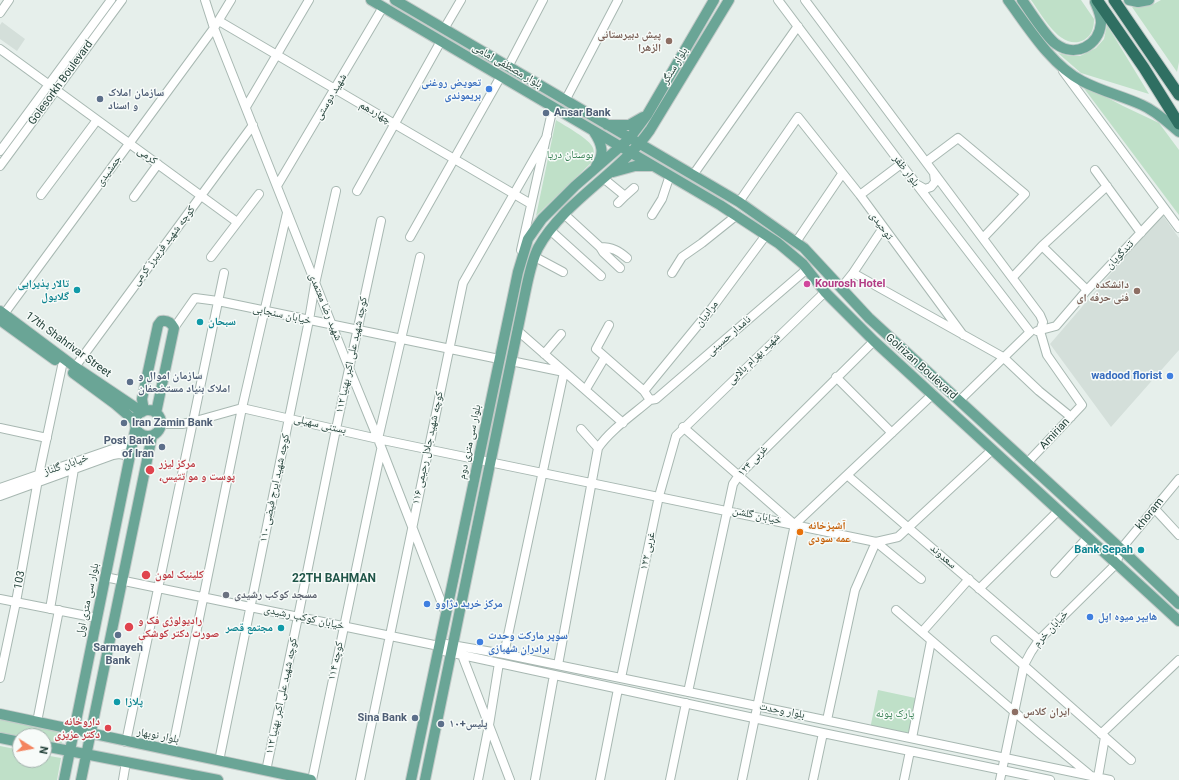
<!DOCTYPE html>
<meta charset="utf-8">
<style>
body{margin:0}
#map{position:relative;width:1179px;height:780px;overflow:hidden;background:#e6efeb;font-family:Roboto,sans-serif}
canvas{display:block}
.north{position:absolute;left:12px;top:728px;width:40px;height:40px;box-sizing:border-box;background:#f7fbf9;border:1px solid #a3b1ad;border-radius:50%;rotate:101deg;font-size:11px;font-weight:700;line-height:16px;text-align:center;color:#24423a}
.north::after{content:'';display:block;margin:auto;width:14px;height:18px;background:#f4845f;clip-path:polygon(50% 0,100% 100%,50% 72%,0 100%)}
</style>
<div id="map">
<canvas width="1179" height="780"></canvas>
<div class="north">N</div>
</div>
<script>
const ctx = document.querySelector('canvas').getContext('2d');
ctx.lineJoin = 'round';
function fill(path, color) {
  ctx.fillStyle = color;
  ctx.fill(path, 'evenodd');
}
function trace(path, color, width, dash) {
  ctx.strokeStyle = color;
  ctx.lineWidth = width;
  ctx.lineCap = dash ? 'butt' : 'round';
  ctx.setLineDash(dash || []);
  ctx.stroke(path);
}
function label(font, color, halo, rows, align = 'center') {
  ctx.font = font + ' Roboto,"Noto Naskh Arabic",sans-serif';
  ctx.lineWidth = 3;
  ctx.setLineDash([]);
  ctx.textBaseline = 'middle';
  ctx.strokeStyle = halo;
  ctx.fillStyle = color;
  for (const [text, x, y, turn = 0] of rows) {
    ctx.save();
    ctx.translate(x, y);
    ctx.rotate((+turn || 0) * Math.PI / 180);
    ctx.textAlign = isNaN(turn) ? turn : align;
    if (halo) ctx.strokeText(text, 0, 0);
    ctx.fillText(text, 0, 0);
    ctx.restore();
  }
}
fill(new Path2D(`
 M2,22l23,17 -8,12 -17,-12v-14z
 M1162,214l17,24v112l-68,77 -61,-83z`), '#d4dfda');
fill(new Path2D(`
 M1031,0h50l13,19c0,9 -2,16 -10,21 -23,12 -42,-25 -53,-40z
 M1161,0h18v62l-2,10 -45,-65 18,-1z
 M1107,25l42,69 -68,-21 -23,-20 12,3h10l16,-8 8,-9z
 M1083,87l6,1 34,18 36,17 20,27v65z
 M556,120c9,6 34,19 37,28 2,6 0,10 -2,15l-55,53z
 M878,690l42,9 -8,39 -42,-9z
 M0,718l63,14 2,6 -4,6 -17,-1v-7h-24v2l-20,-3z
 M0,746l20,4v10h24v-5l17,3 -4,22h-57z`), '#bfe0c8');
const minor = new Path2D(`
 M205,0l9,28 135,340 29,71 68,175
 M778,0l123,164 129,168
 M805,0l235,315 3,7 -3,9 7,24 35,50 -55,58
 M0,13l9,-13
 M219,21l312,183
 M444,29l17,-29
 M0,49l237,173
 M508,67l35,-67
 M1063,71l116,157
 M565,101l53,-101
 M246,107l63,-107
 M0,151l111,-151
 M926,162l32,-24 67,56 -42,44
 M0,166l122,-166
 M1095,170l46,63
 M693,175l105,-149
 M603,178l22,18 -7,7
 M918,185l7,4 6,-2 4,-5 -1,-9
 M277,186l106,-179
 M357,191l84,-150
 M41,195l56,-75
 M860,195l41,-31
 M625,196l9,-8
 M134,197l24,-33
 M739,202l59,-85 62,78 103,140
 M564,214l36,33 3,5 17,16
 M652,215l10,-16 8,-24
 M550,230l51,46
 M410,237l91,-161
 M796,242l46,-68
 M1042,246l45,44
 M600,247c12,0 19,4 27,11
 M521,250l32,-143
 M211,257l48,-63
 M535,257l28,15
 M672,273l10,-16 20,-14 35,-28
 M853,273l150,84 36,34 32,26
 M1013,277l29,-31 65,-60
 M841,288l12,-15 30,-45
 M4,314l210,-286 17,-28
 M174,328l21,-30 23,3 281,58
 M517,330l106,93
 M1037,331l19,-5 31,-36 77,-82
 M544,354l17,-20
 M75,367l178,-242
 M836,377l56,56
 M586,389l19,-32
 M644,391l68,-83 54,-73
 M650,400l6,-1 151,-130
 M959,401l71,-69
 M161,424h21l10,-2 50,-14 136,31 498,103 22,-5 94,-87
 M683,427l111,97
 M0,428l47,10
 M581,429l17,19
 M378,439l42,-182
 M847,475l192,165
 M0,488l133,-46
 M0,496l113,-41 6,-1 6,1 4,5
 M1154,508l25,27
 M795,524l138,-130
 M1055,573l33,-36
 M105,577l334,69
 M979,589l80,-79
 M0,599l97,19
 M50,609l24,-140
 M896,610l143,123 51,42
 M922,632l47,-53
 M995,640l136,120
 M440,643l64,11 306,63 300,63
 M439,650l384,83 227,47
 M504,654l60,-282 -53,-11
 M462,655l48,125
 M558,665l40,-217c12,-18 36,-34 52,-48l-6,-9 -48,-42 13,-24
 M0,678l16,-76 23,-128 23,-108
 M621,678l38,-182 17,-60 149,-144
 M688,692l45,-208 6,-9 135,-134
 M827,720l28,-130 21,-48 45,37
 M37,722l22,-112
 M1101,734l78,-74
 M912,738l19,-97
 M126,742l98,-469
 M172,751l70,-343 45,-195
 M219,761l90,-441 6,-36 21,-93
 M266,771l32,-154 38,-188 45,-208
 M1098,777l7,-40
 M123,780l3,-18
 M312,780l69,-330
 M360,780l103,-497 84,-147
 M478,780l11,-55 10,-62
 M535,780l19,-105
 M600,780l18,-91
 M670,780l16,-77
 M742,780l53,-256
 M813,780l10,-47
 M904,780l6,-29
 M1000,780l24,-115 7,-13 8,-12 77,-76 5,-15 58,-70`);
const major = new Path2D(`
 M371,0l349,205 58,38 25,21 22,28 49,49 305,280
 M395,0l344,202 65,46 65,70 252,231 58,55
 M1008,0c20,27 43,65 74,81 19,10 40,15 60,24 14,6 25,17 37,27
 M1022,0c8,11 24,37 34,44 19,14 43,2 45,-21 0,-8 -3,-14 -6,-21
 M1129,0l9,2 11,-2
 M607,125h22l14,-8
 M594,132c8,12 11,22 2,34
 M613,172l22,-6h17
 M0,311l75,56 67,45
 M0,320l55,40
 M73,373l42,31 21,18
 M135 423a13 13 0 1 1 26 0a13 13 0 1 1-26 0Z
 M144,411l-2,-12 16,-74 3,-4c6,-1 10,1 13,7l-18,85
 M0,714l311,66
 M0,738l20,4
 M44,746l174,34
 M64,780l72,-354
 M81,780l71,-344
 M411,780l107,-508 10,-33 14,-20 33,-33 54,-47 18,-24 67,-115
 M425,780l101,-491c3,-14 6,-29 12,-41 26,-47 81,-74 112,-118l79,-130`);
const highway = new Path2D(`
 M1097,0l47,68 35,56
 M1114,0l65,95`);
trace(minor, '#a8b8b2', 10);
trace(major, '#c2cac8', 12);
trace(highway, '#c2cac8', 13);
trace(minor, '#fff', 8);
trace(major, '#6aa596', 10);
trace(highway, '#2f6f62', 11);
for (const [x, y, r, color] of [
 [669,41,4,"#8d6e63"],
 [489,89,4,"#3f7fe0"],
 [100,99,4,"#5c6f8a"],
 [546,113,4,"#5c6f8a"],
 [807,284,4,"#d1479c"],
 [77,290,4,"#0f9aa8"],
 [1137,291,4,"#8d6e63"],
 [200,322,4,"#0f9aa8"],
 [1170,376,4,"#3f7fe0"],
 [130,382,4,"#5c6f8a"],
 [124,423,4,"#5c6f8a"],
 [162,447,4,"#5c6f8a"],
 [150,470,5,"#e0444e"],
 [800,532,4,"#e8710a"],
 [1141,550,4,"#0f9aa8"],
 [146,575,5,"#e0444e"],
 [226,595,4,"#6b7280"],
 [427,604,4,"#3f7fe0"],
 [1090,617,4,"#3f7fe0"],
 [129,627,5,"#e0444e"],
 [281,628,4,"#0f9aa8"],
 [118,635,4,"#5c6f8a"],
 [480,642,4,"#3f7fe0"],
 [117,702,4,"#0f9aa8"],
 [1015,712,4,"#8d6e63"],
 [415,718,4,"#5c6f8a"],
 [441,724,4,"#5c6f8a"],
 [108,728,4,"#e0444e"]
]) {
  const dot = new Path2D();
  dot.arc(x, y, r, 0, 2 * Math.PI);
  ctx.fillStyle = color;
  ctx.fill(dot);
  trace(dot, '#f7fbf9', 1.5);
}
label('bold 11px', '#785e54', '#f7fbf9', [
 ["پیش دبیرستانی",661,35],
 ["الزهرا",661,48],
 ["دانشکده",1129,285],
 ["فنی حرفه ای",1129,298],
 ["ایران کلاس",1023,712,"left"]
], 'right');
label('11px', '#24423a', '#f7fbf9', [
 ["بلوار مصطفی امامی",507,66,30],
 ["بلوار سنگر",675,66,-59],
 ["Golesorkh Boulevard",61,83,-54],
 ["شهید دوستی",331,97,-59],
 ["چهاردهم",375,113,30],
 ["کرمی",147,156,36],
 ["جمشیدی",109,171,-54],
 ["بلوار ظفر",906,171,53],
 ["توحیدی",881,226,54],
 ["کوچه شهید فریبرز کرمی",164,246,-53],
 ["تندگویان",1120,255,-46],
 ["شهید رضا معتمدی",325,307,68],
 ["مرادیان",707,314,-52],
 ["خیابان سنجابی",282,315,12],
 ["نامدار حسینی",729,336,-41],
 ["17th Shahrivar Street",68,345,36],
 ["کوچه شهید علی اکبر بهنیا ۱۱۲",352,355,-78],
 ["شهید بهرام بالایی",754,359,-44],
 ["Golrizan Boulevard",921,367,42],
 ["بستنی سهیلی",320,425,13],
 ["Amirian",1055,434,-47],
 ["بلوار سی متری دوم",470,442,-78],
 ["کوچه شهید جلال رحیمی ۱۱۶",428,448,-78],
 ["۱۲۴ غربی",753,461,-47],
 ["خیابان گلناز",66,465,-19],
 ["کوچه شهید ایرج فیضی ۱۱۰",275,488,-78],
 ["khoram",1150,514,-51],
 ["خیابان گلشن",757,516,12],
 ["۱۲۲ غربی",648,551,-78],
 ["سعدوند",943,557,41],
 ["103",20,580,-79],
 ["بلوار سی متری اول",88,600,-78],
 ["خیابان کوکب رشیدی",304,618,12],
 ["خیابان خرم",1051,629,-47],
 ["کوچه ۱۱۴",336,661,-78],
 ["کوچه شهید علی اکبر بهنیا ۱۱۲",282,696,-78],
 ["بلوار وحدت",782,711,11],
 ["بلوار نوبهار",158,736,11]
]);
label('bold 11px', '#366cbe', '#f7fbf9', [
 ["تعویض روغنی",481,83,"right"],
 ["بریموندی",481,96,"right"],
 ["wadood florist",1162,376,"right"],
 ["مرکز خرید دژاوو",435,604],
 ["هایپر میوه اپل",1098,617],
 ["سوپر مارکت وحدت",488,636],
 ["برادران شهبازی",488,649]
], 'left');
label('bold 11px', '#4e5e75', '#f7fbf9', [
 ["سازمان املاک",108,93],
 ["و اسناد",108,106],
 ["Ansar Bank",554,113],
 ["سازمان اموال و",138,376],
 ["املاک بنیاد مستضعفان",138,389],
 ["Iran Zamin Bank",132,423],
 ["Post Bank",154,441,"right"],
 ["of Iran",154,454,"right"],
 ["Sarmayeh",118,648,"center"],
 ["Bank",118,661,"center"],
 ["Sina Bank",407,718,"right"],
 ["پلیس+۱۰",449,724]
], 'left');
label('11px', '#2d7a4b', '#f7fbf9', [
 ["بوستان دریا",570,155],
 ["پارک پونه",895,714]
]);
label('bold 11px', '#0d838f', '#f7fbf9', [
 ["تالار پذیرایی",69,284],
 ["گلایول",69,297],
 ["سبحان",208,322,"left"],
 ["Bank Sepah",1133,550],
 ["مجتمع قصر",273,628],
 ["پلازا",125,702,"left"]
], 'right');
label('bold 11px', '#b23c85', '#f7fbf9', [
 ["Kourosh Hotel",815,284]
], 'left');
label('bold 11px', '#be3a42', '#f7fbf9', [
 ["مرکز لیزر",159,464],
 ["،پوست و مو تتیس",159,477],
 ["کلینیک لمون",155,575],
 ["رادیولوژی فک و",138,621],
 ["صورت دکتر کوشکی",138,634],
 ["داروخانه",100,722,"right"],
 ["دکتر عزیزی",100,735,"right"]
], 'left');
label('bold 11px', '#c56008', '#f7fbf9', [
 ["آشپزخانه",808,526],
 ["عمه سودی",808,539]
], 'left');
label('bold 11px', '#5b616d', '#f7fbf9', [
 ["مسجد کوکب رشیدی",234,595]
], 'left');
label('bold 12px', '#1f5548', '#f7fbf9', [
 ["22TH BAHMAN",334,579]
]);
</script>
